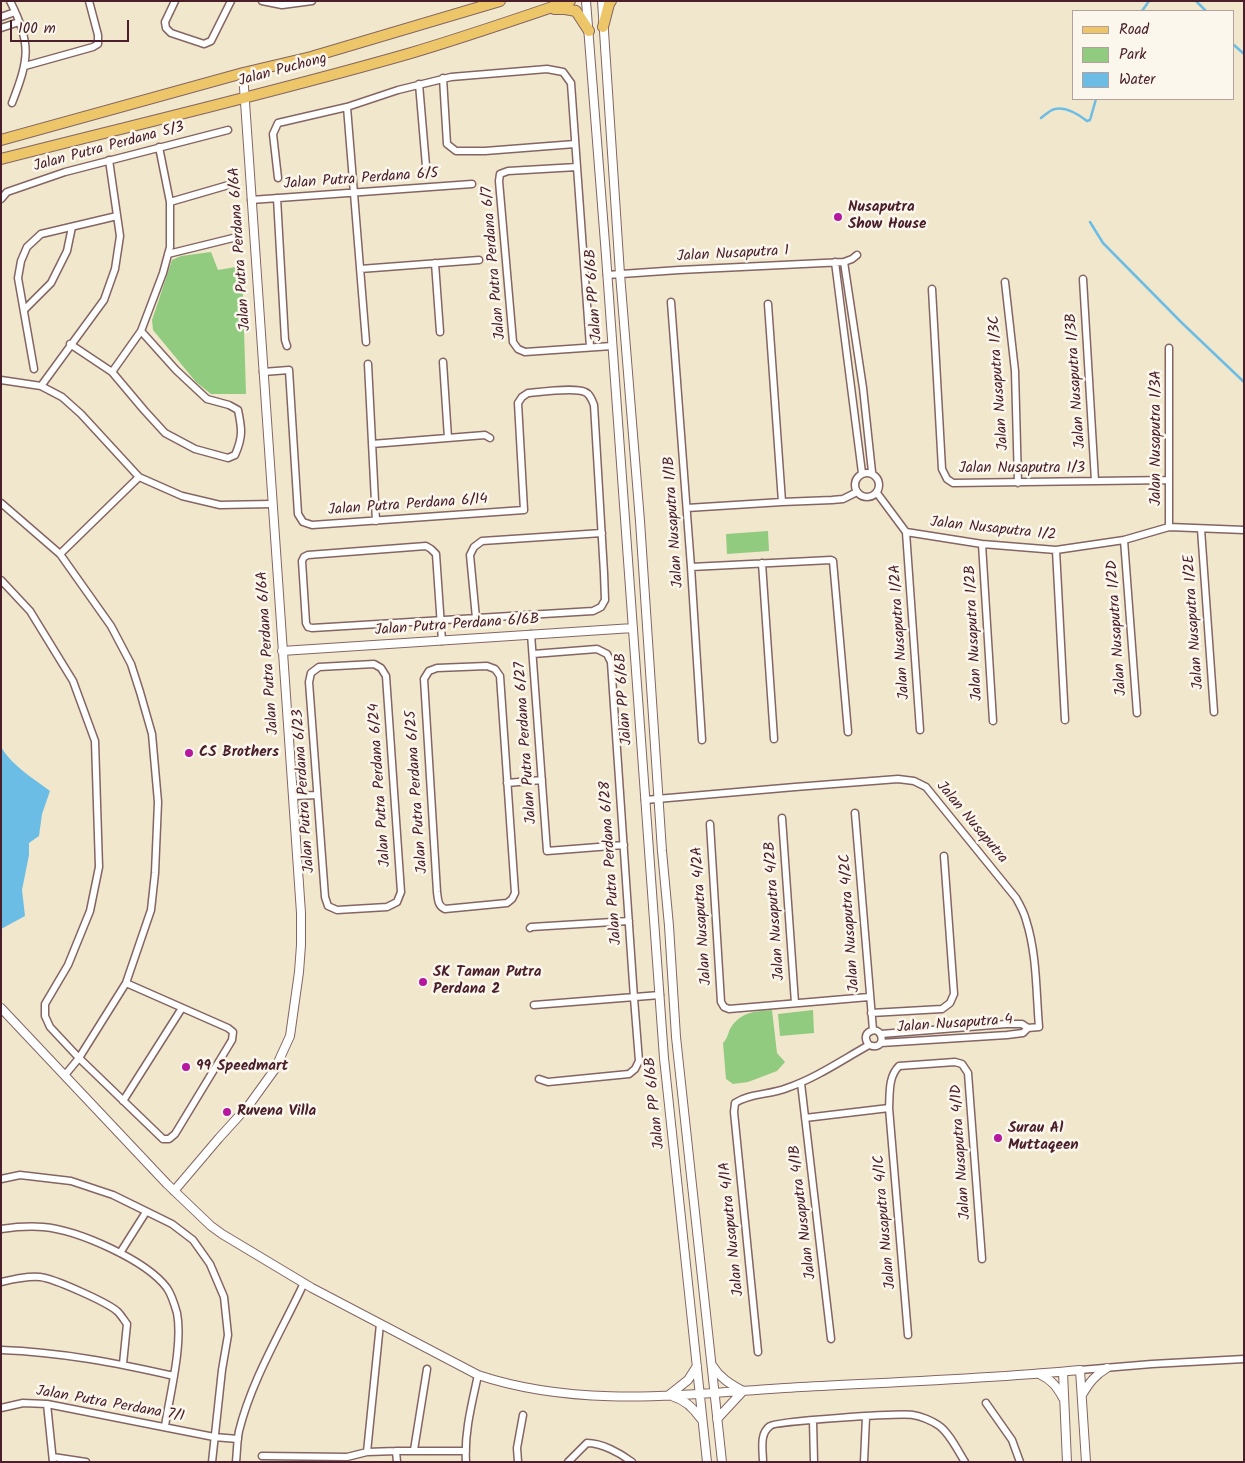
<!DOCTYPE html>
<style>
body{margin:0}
#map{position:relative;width:1245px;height:1463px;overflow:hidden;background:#f1e7cc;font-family:Kalam,sans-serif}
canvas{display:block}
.frame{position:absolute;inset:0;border:2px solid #4a1f2b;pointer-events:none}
.legend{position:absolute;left:1072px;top:10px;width:162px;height:90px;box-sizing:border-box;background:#fbf7ec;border:1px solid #b4a19f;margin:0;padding:6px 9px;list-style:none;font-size:15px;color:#4a1f2b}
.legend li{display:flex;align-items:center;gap:10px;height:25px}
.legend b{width:25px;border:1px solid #b4a19f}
.scale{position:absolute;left:10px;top:20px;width:119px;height:22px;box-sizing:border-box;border:2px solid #4a1f2b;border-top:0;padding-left:6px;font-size:15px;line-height:18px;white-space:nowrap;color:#4a1f2b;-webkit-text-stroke:4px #fbf7ec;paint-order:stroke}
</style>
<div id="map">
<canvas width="1245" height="1463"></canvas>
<div class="frame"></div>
<ul class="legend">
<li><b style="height:6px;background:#ecc669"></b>Road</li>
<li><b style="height:14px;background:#91cb7f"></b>Park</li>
<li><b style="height:14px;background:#6bbde6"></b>Water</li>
</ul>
<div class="scale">100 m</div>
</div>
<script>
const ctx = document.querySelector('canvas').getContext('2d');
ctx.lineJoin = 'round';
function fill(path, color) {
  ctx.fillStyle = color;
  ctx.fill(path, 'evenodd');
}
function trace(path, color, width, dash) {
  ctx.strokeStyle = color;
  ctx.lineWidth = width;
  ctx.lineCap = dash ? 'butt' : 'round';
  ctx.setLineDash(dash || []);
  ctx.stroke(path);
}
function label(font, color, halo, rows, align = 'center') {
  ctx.font = font + ' Kalam,sans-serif';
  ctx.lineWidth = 5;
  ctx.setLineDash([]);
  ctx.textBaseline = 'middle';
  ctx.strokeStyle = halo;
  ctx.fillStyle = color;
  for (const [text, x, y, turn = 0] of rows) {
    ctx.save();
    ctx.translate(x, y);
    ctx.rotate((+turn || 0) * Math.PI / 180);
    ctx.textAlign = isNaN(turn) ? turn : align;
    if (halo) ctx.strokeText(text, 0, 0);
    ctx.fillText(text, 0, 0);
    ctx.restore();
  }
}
fill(new Path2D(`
 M211,252l7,18 24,-4 4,128h-35l-15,-12 -43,-52 -1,-10 20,-60 9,-4z
 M768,531l1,20 -42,3 -1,-20z
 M772,1010l5,43 8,9 -8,9 -29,11 -15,2 -7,-5 -3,-36c4,-4 5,-9 7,-14 10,-17 25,-18 42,-19z
 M813,1010l1,23 -34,3 -2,-22z`), '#91cb7f');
fill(new Path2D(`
 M1,747c11,19 32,31 49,44l-8,23 -3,22 -10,7v12l-7,35 3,26 -24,13z`), '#6bbde6');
trace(new Path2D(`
 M1196,1l10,10
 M1142,11l7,-10
 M1234,45l10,9
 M1041,118c4,-3 7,-6 11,-8 12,-5 26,4 35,11l3,-1 6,-21
 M1090,222l13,21 79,80 62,59`), '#6bbde6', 2.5);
const minor = new Path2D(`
 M10,1c22,43 19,58 2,102
 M175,1l-10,21 1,6 5,5 33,11 7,-3 20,-40
 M262,1l20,4 30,-4
 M1,17l14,-5
 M1,28l18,-6
 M25,66l68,-19 5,-3v-9l-9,-34
 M443,78l4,66 9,7h29l90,-7
 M419,84l7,82
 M347,107l19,235
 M278,178l-5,-44 5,-11 69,-16 51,-17 53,-13 96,-8 16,3 8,11 6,84
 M277,198l8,142 2,6
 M1,199l6,-7 58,-20 163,-42
 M251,200l221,-16
 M170,202l62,-18
 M168,254l69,-17
 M835,262l27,211
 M844,262l19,126 9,84
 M435,263l5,69
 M360,269l119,-9
 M607,275l72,-5 165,-8 8,-3 5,-4
 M1083,279l12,202
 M1005,282l10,89 3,112
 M932,289l10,180 5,10 6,4 216,-3
 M671,302l20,265 11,173
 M768,304l14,198
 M24,310l27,-27 16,-32 5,-24
 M70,344l42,28 32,38 21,23 30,16 33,9 7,-3c8,-18 7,-26 3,-45l-9,-5 -22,-6 -31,-29 -35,-39
 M590,347l-13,-180 -69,4 -8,3 -1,7 14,161 5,7 7,3 87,-6
 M1169,348v179
 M443,362l5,76
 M368,364l8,157
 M34,369l-16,-91 3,-17 6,-14 14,-13 76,-18
 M112,372l29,-41 22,-58 7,-26v-45l-11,-55
 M263,372l26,-2 9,144 5,8 9,3 212,-15 -6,-107 4,-6 6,-4c12,-1 47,-6 57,-1 5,2 7,8 9,13l10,168 1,27 -4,7 -8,4 -281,17 -4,-1 -2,-4 -4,-62 2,-4 4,-2 118,-9 5,3 5,5 6,87
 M1,380l40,6 21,11 19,17 58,63 43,19 38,9 52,-1
 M41,386l63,-86 11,-31 5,-33 -11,-76
 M372,444l113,-9 5,3
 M855 485a12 12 0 1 1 24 0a12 12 0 1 1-24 0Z
 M877,493l29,39 76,12 74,6 68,-10 45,-13 75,3
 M1,503l59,51 51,72 20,38 9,28 12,42 6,68 -3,71 -4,37 -25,73 -47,75 -14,17
 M687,508l95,-6 50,-2 11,-1 14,-7
 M1201,529l13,183
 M906,532l14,198
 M1124,540l13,173
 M982,544l11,177
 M1056,550l9,170
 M60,554l79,-77
 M762,563l12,176
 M691,567l140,-7 2,1 15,171
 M1,580l29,31 43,70 22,60 4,126 -9,44 -22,54 -23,39v12l5,11 29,31 84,81h6l6,-5 57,-94 1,-8 -5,-4 -102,-45
 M476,618l-6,-63 4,-8 8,-6 120,-8
 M531,634l16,217 77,-6
 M533,654l64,-5 10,5 4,8 23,336 5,63 -4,8 -6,5 -81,8 -9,-3
 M374,664l7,4 5,8 15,216 -4,10 -10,5 -50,3 -9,-4 -3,-9 -16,-215 2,-9 8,-6z
 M487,666l8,3 5,7 15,217 -3,6 -5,4 -62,6c-7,-3 -7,-9 -8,-17l-13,-213 5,-8 8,-3z
 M507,783l35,-3
 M293,796l24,-1
 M645,800l150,-13 103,-8 16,2 12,6 90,111c4,7 8,14 10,22 11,34 10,72 13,107l-11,1 -5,5 -16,2 -126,8
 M855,813l18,217
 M782,818l13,185
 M710,824l11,178 3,5 5,2 140,-12
 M530,928l1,-1 98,-6
 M534,1005l126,-10
 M871,1013l71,-4 8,-6 4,-9 -10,-138
 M881,1034l125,-10h16l6,4
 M801,1083l30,256
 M123,1101l59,-93
 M805,1118l84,-10
 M1,1179l19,-4 51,6 42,14 59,29 21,16 17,24 14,33 4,38 -6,35 -10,92
 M1,1229c14,-2 28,-3 42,-2 35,3 103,33 124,61 4,6 8,18 10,25 6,31 -7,81 -12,113
 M120,1253l26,-41
 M1,1282c13,-3 25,-6 39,-5 13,1 69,26 78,35 3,3 6,8 9,12l-4,40
 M908,1335l-19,-227c1,-15 -1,-31 10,-42l56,-4 7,2 6,9 14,186
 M1,1350c59,2 116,13 173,26
 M758,1352l-24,-240 1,-9c15,-10 35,-8 52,-15 29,-10 55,-28 82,-43 18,7 15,-19 2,-14 -7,3 -6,9 -2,14
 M1080,1370l72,-6 92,-5
 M986,1403l26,37 8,22
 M47,1404l6,58
 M1,1408l22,-5 24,1 167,33 24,2
 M813,1420l1,42
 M414,1450l13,-81
 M396,1451l1,11
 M367,1452l13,-128
 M262,1456l85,1 20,-5 29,-1h70
 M53,1457l33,5
 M236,1462c1,-10 1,-21 3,-31 13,-52 42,-99 65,-148
 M466,1462c-2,-29 6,-59 12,-87
 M518,1462l-1,-14 6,-33
 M568,1462l19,-19c15,0 33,10 45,19
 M763,1462c0,-12 -4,-28 7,-36 5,-5 131,-13 143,-11 8,1 19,6 25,10 11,7 20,26 27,37
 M864,1462l2,-45`);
const tertiary = new Path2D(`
 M586,1l20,255 58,802 43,404
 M602,1l18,273 20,247 22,330 7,75 7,111 46,425
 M282,651l351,-23
 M1,1008l166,176 44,42 11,8 90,54 166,87c105,35 215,18 323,12 93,-5 186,-8 279,-17l6,92
 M174,1191l45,-53 30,-33 26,-36 15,-33 9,-64 2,-27v-32l-58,-840
 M712,1365c8,13 18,19 31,26
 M1063,1372l4,90
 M1041,1375c11,5 16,12 22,23
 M669,1395l19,-15 9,-14
 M1082,1395c7,-12 13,-20 25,-27
 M674,1397c12,3 20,12 27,22
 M717,1419l26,-28`);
const primary = new Path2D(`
 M554,9h11l11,2 13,20
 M603,27l6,-23 2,-3
 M1,140l242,-67 68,-16 189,-56
 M1,159c137,-35 275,-67 410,-106 54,-16 106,-34 159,-52`);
trace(minor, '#846563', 9);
trace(tertiary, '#846563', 10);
trace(primary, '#846563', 12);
trace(minor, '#fff', 6);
trace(tertiary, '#fff', 8);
trace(primary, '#ecc669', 10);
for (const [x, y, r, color] of [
 [838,217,5,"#b5179e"],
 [189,753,5,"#b5179e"],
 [423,982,5,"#b5179e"],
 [186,1067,5,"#b5179e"],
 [227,1112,5,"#b5179e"],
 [998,1138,5,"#b5179e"]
]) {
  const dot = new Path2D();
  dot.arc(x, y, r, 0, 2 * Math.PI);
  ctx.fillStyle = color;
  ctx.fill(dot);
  trace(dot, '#fbf7ec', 2);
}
label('15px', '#4a1f2b', '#fbf7ec', [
 ["Jalan Puchong",283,71,-15],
 ["Jalan Putra Perdana 5/3",109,148,-15],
 ["Jalan Putra Perdana 6/5",361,180,-4],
 ["Jalan Putra Perdana 6/6A",241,249,-94],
 ["Jalan Nusaputra 1",733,255,-3],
 ["Jalan Putra Perdana 6/7",495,263,-95],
 ["Jalan PP 6/6B",595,295,-94],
 ["Jalan Nusaputra 1/3B",1077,381,-94],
 ["Jalan Nusaputra 1/3C",1000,383,-94],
 ["Jalan Nusaputra 1/3A",1157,438,-90],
 ["Jalan Nusaputra 1/3",1022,469],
 ["Jalan Putra Perdana 6/14",408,506,-4],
 ["Jalan Nusaputra 1/1B",675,522,-94],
 ["Jalan Nusaputra 1/2",993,530,6],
 ["Jalan Nusaputra 1/2E",1195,622,-94],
 ["Jalan Putra Perdana 6/6B",457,626,-4],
 ["Jalan Nusaputra 1/2D",1118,628,-94],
 ["Jalan Nusaputra 1/2A",901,632,-94],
 ["Jalan Nusaputra 1/2B",975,633,-93],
 ["Jalan Putra Perdana 6/6A",269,653,-94],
 ["Jalan PP 6/6B",625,699,-94],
 ["Jalan Putra Perdana 6/27",527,743,-94],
 ["Jalan Putra Perdana 6/24",381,785,-94],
 ["Jalan Putra Perdana 6/23",305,791,-94],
 ["Jalan Putra Perdana 6/25",418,792,-94],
 ["Jalan Nusaputra",971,823,50],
 ["Jalan Putra Perdana 6/28",612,863,-94],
 ["Jalan Nusaputra 4/2B",776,911,-94],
 ["Jalan Nusaputra 4/2A",703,916,-94],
 ["Jalan Nusaputra 4/2C",851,923,-94],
 ["Jalan Nusaputra 4",955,1025,-4],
 ["Jalan PP 6/6B",656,1103,-96],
 ["Jalan Nusaputra 4/1D",962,1152,-94],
 ["Jalan Nusaputra 4/1B",804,1212,-97],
 ["Jalan Nusaputra 4/1C",886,1222,-95],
 ["Jalan Nusaputra 4/1A",733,1229,-96],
 ["Jalan Putra Perdana 7/1",110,1405,10]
]);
label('bold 15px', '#4a1f2b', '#fbf7ec', [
 ["Nusaputra",848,208],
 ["Show House",848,225],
 ["CS Brothers",199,753],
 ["SK Taman Putra",433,973],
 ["Perdana 2",433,990],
 ["99 Speedmart",196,1067],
 ["Ruvena Villa",237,1112],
 ["Surau Al",1008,1129],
 ["Muttaqeen",1008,1146]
], 'left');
</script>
